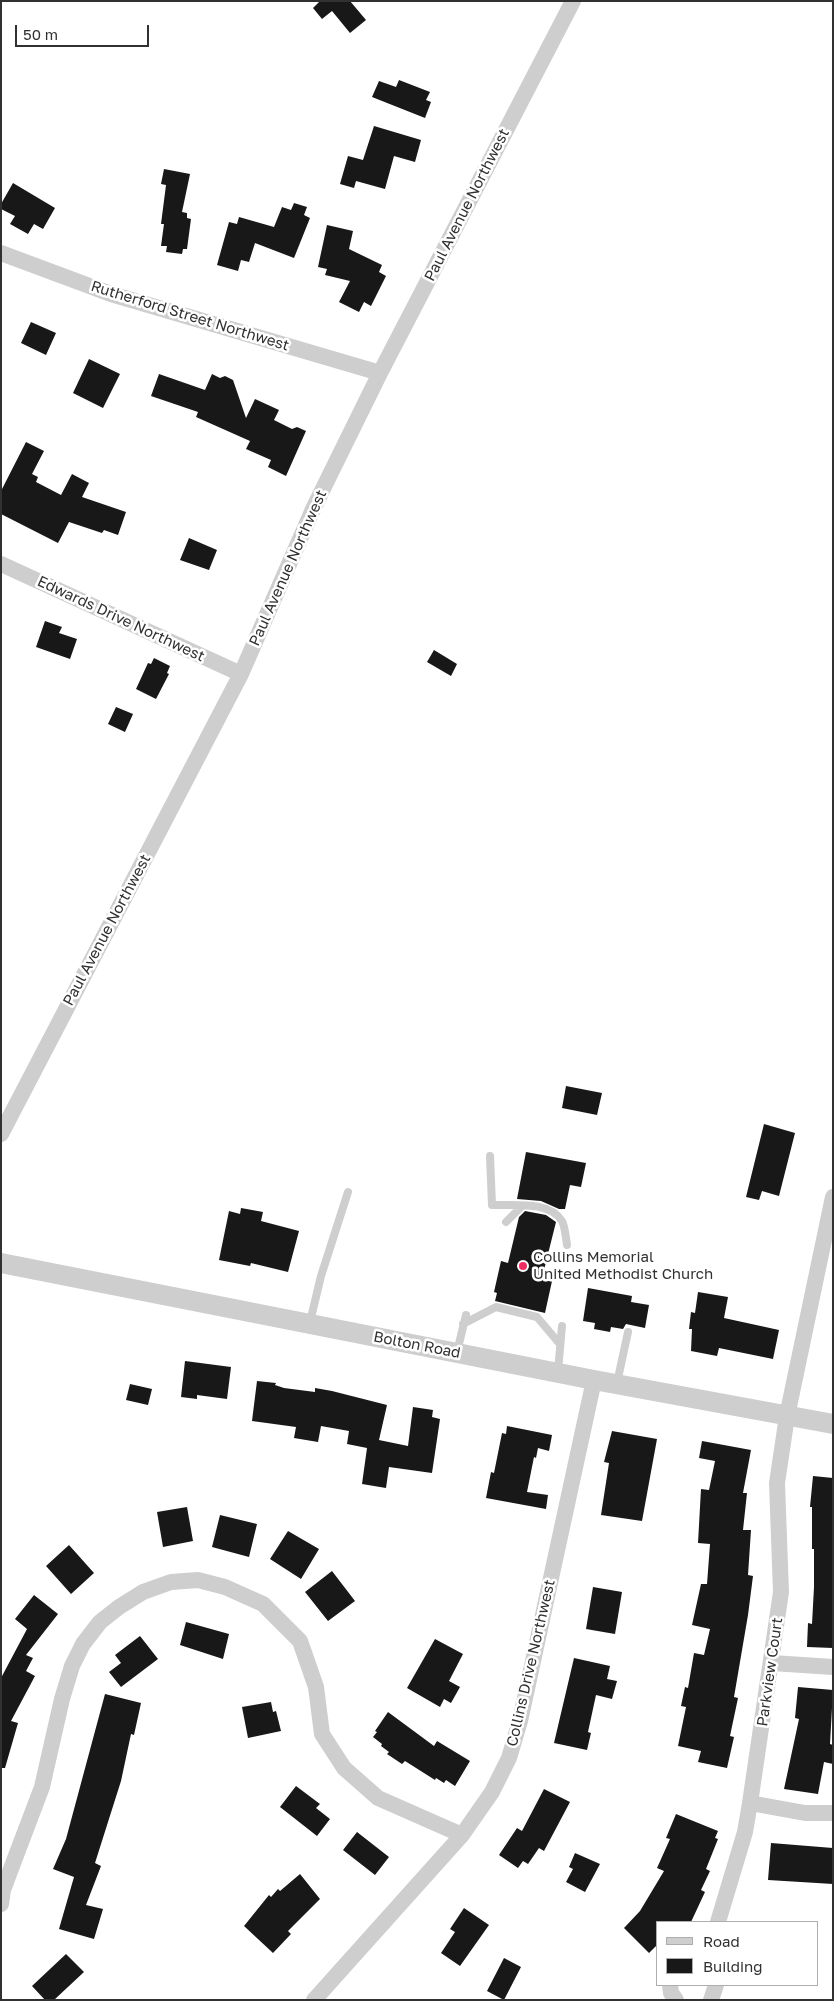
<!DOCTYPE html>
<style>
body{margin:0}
#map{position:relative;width:834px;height:2001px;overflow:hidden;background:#fff;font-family:"Golos Text",sans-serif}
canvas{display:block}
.frame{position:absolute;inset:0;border:2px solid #313131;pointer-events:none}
.legend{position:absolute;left:656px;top:1921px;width:162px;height:65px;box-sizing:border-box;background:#fff;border:1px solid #adadad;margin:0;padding:6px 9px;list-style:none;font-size:15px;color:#313131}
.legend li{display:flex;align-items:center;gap:10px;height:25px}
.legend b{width:25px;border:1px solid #adadad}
.scale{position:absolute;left:15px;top:25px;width:134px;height:22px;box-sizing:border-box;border:2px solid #313131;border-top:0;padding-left:6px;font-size:15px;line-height:18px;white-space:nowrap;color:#313131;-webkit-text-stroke:4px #fff;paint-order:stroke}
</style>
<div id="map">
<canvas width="834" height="2001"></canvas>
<div class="frame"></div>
<ul class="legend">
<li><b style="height:6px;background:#cecece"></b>Road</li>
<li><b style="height:14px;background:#181818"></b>Building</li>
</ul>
<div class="scale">50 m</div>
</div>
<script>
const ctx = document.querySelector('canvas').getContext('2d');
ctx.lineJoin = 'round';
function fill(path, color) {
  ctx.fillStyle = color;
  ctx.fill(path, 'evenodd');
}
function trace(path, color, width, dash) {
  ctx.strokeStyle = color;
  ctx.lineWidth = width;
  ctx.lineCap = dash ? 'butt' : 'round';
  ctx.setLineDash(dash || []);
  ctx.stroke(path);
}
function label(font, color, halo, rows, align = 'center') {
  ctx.font = font + ' "Golos Text",sans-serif';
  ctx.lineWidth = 5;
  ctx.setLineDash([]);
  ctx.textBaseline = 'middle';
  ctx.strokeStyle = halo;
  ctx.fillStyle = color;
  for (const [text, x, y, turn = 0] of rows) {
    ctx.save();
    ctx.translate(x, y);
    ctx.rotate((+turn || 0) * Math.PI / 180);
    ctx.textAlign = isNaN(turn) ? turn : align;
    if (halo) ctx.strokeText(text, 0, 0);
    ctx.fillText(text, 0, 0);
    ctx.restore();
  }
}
fill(new Path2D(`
 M320,1h30l16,19 -16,13 -18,-22 -10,8 -9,-11z
 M399,80l31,12 -4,8 5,2 -6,16 -53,-21 7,-16 17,6z
 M374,126l47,14 -6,22 -21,-6 -9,33 -29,-8 -2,7 -14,-4 8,-28 15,4z
 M164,169l26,5 -8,38 5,1v5l4,1 -4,30h-4l-1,5 -16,-2 1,-6h-6l3,-22h-3l5,-39 -5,-1z
 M13,183l42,25 -12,21 -9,-5 -6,10 -18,-10 5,-8 -14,-7v-5z
 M294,203l13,4 -3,8 6,3 -16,40 -39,-15 -6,19 -8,-2 -3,11 -21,-6 12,-43 8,2 2,-7 35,10 8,-20 9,3z
 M327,225l26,6 -4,18 33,16 -3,7 7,4 -15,30 -7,-4 -5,10 -20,-10 11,-21 -25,-6 2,-6 -9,-2z
 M31,322l25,11 -10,22 -25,-12z
 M89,359l31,15 -17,34 -30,-15z
 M159,374l46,16 7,-16 8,4 5,-2 8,4 13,38 9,-19 24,11 -5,10 18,9 5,-2 9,4 -20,45 -18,-9 3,-7 -25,-11 4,-8 -54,-24 2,-5 -47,-16z
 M26,442l18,9 -12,23 6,3 -2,5 25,13 11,-21 17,9 -7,14 44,15 -8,23 -14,-5 -2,3 -33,-11 -11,21 -57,-29v-23z
 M189,538l28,12 -8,20 -29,-10z
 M45,621l17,6 -3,6 18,6 -7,20 -34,-12z
 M434,650l23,14 -6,12 -24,-14z
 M154,658l16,8 -3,7 2,1 -13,25 -20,-10 12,-26 3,1z
 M116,707l17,7 -8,18 -17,-8z
 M566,1086l36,7 -5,22 -35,-7z
 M764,1124l31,9 -16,63 -17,-5 -3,9 -13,-3z
 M526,1152l60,11 -5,24 -11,-2 -5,24h-6l-18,-8 -24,-2z
 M241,1208l22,4 -2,9 38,10 -11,41 -37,-9 -1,3 -31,-6 10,-49 11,3z
 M525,1211l21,4 10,7 -12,48 10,2 -9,41 -50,-12 2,-8 -3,-1 7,-31 7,2 11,-46z
 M588,1288l44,8 -1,6 18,3 -4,23 -19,-4 -3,5 -12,-2 -1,5 -16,-3 1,-6 -12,-2z
 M698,1292l30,5 -4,21 55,12 -6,29 -54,-11 -2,8 -26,-5 1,-22h-3l2,-17 4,1z
 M185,1361l46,6 -4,32 -30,-4v4l-16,-2z
 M257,1381l19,2 -1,2 9,3 31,4v-4l17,3 55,14 -8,35 29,6 5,-39 20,3 -1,7 8,2 -8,54 -43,-6 -3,21 -24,-4 5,-36 -20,-4 2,-13 -28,-5 -3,16 -24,-4 2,-11 -44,-6z
 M130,1384l22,5 -4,16 -22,-5z
 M507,1426l45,9 -3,16 -11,-3 -2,10 -2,-1 -7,35 21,3 -2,14 -60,-11 5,-26 3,1 8,-40 4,1z
 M612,1431l45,8 -15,82 -41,-6 8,-52 -5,-1z
 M702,1441l49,9 -8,43h4l-4,37h8l-3,45 5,1 -5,39 -14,82 4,1 -8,38 4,1 -7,31 -29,-6 3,-11 -23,-5 8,-39 -5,-1 4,-19 3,1 6,-35 10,2 6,-26 -18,-4 9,-41h6l3,-40 -12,-1 3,-54 8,1 6,-29 -16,-3z
 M813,1476l20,2v170l-26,-1 1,-24 4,1 2,-37v-38h-2v-42h-2z
 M187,1507l6,34 -30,6 -6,-35z
 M220,1515l37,9 -8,33 -37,-10z
 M288,1531l31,18 -18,30 -31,-20z
 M69,1545l25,28 -23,21 -25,-28z
 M332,1571l23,30 -27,20 -23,-29z
 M593,1587l29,5 -7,42 -29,-5z
 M34,1595l24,19 -32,41 7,3 -7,13 9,5 -24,45 7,2 -13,45h-4v-90l26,-49 -12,-10z
 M186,1622l43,12 -6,25 -43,-14z
 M140,1636l18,23 -37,28 -12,-15 12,-9 -6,-8z
 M435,1639l28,15 -14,27 11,6 -9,16 -7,-4 -4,8 -33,-19z
 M574,1658l36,8 -3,13 10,2 -5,18 -16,-4 -8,37 3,1 -4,17 -33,-7z
 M798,1687l35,3 -3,54 3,1v19l-9,-2 -6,32 -34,-5 15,-70 -4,-1z
 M105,1694l36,9 -7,32 -3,-1 -10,47 -26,82 6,3 -15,39 17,4 -9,30 -35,-10 15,-52 -21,-8 13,-30z
 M271,1702l2,10 3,-1 5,20 -33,7 -6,-31z
 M388,1712l46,34 3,-5 33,20 -15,25 -9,-6 -2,3 -8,-5 -1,2 -30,-19 -3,3 -15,-10 2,-2 -8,-6 1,-2 -9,-7 4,-5 -2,-1z
 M296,1786l24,18 -4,4 14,11 -13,17 -37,-29z
 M544,1789l26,13 -26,49 -5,-3 -11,16 -5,-3 -5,7 -19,-13 18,-27 5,3z
 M676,1814l42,17 -3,7 3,1 -12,30 4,2 -9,19 4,2 -14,30h-33v22l-9,9 -25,-25 16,-17 24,-40 -7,-3 13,-29 -4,-1z
 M357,1832l32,25 -14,18 -32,-25z
 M771,1843l62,5v36l-65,-4z
 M575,1853l25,11 -15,28 -19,-10 7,-13 -4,-2z
 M300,1874l20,25 -32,32 3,3 -18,19 -29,-27 25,-31 2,2 7,-8 2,2z
 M464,1908l25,17 -29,41 -19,-13 14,-21 -5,-3z
 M66,1954l18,18 -30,28h-9l-13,-14z
 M504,1958l17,9 -17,33 -17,-9z`), '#181818');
trace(new Path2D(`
 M490,1156l2,49c21,1 57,-5 70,16 3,6 4,17 5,24
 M506,1222l15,-15
 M310,1322l11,-46 27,-84
 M463,1324l33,-17 41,10 22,26
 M457,1352l9,-37
 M558,1371l4,-45
 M617,1383l11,-51`), '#cecece', 8);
trace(new Path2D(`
 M1,253l110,41 269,79
 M1,564l240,110
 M1,1134l240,-460 73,-167 66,-134 193,-372
 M772,1663l61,4
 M750,1803l55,10h28
 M1,1904l2,-14 39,-103 20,-88 10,-33 11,-22 17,-22 19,-15 24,-15 28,-10 27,-2 27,7 38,17 37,37 16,46 6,47 22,34 34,30 84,37
 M718,1922l27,-90 5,-29 31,-211 -4,-109 10,-67 46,-219
 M670,1985l1,8 5,7
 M314,2000l148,-165 30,-43 17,-34 11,-37 74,-341
 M711,2000l5,-15`), '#cecece', 16);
trace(new Path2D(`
 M1,1263l593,117 239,44`), '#cecece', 20);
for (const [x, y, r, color] of [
 [523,1266,5,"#ec2e63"]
]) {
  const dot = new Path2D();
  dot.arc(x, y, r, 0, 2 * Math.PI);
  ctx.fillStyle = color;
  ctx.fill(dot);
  trace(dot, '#fff', 2);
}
label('15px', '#313131', '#fff', [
 ["Paul Avenue Northwest",467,205,-63],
 ["Rutherford Street Northwest",190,316,17],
 ["Paul Avenue Northwest",288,568,-66],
 ["Edwards Drive Northwest",121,619,25],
 ["Paul Avenue Northwest",107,930,-62],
 ["Bolton Road",417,1345,11],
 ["Collins Drive Northwest",531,1663,-77],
 ["Parkview Court",770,1672,-82]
]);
label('15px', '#313131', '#fff', [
 ["Collins Memorial",533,1257],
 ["United Methodist Church",533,1274]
], 'left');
</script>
